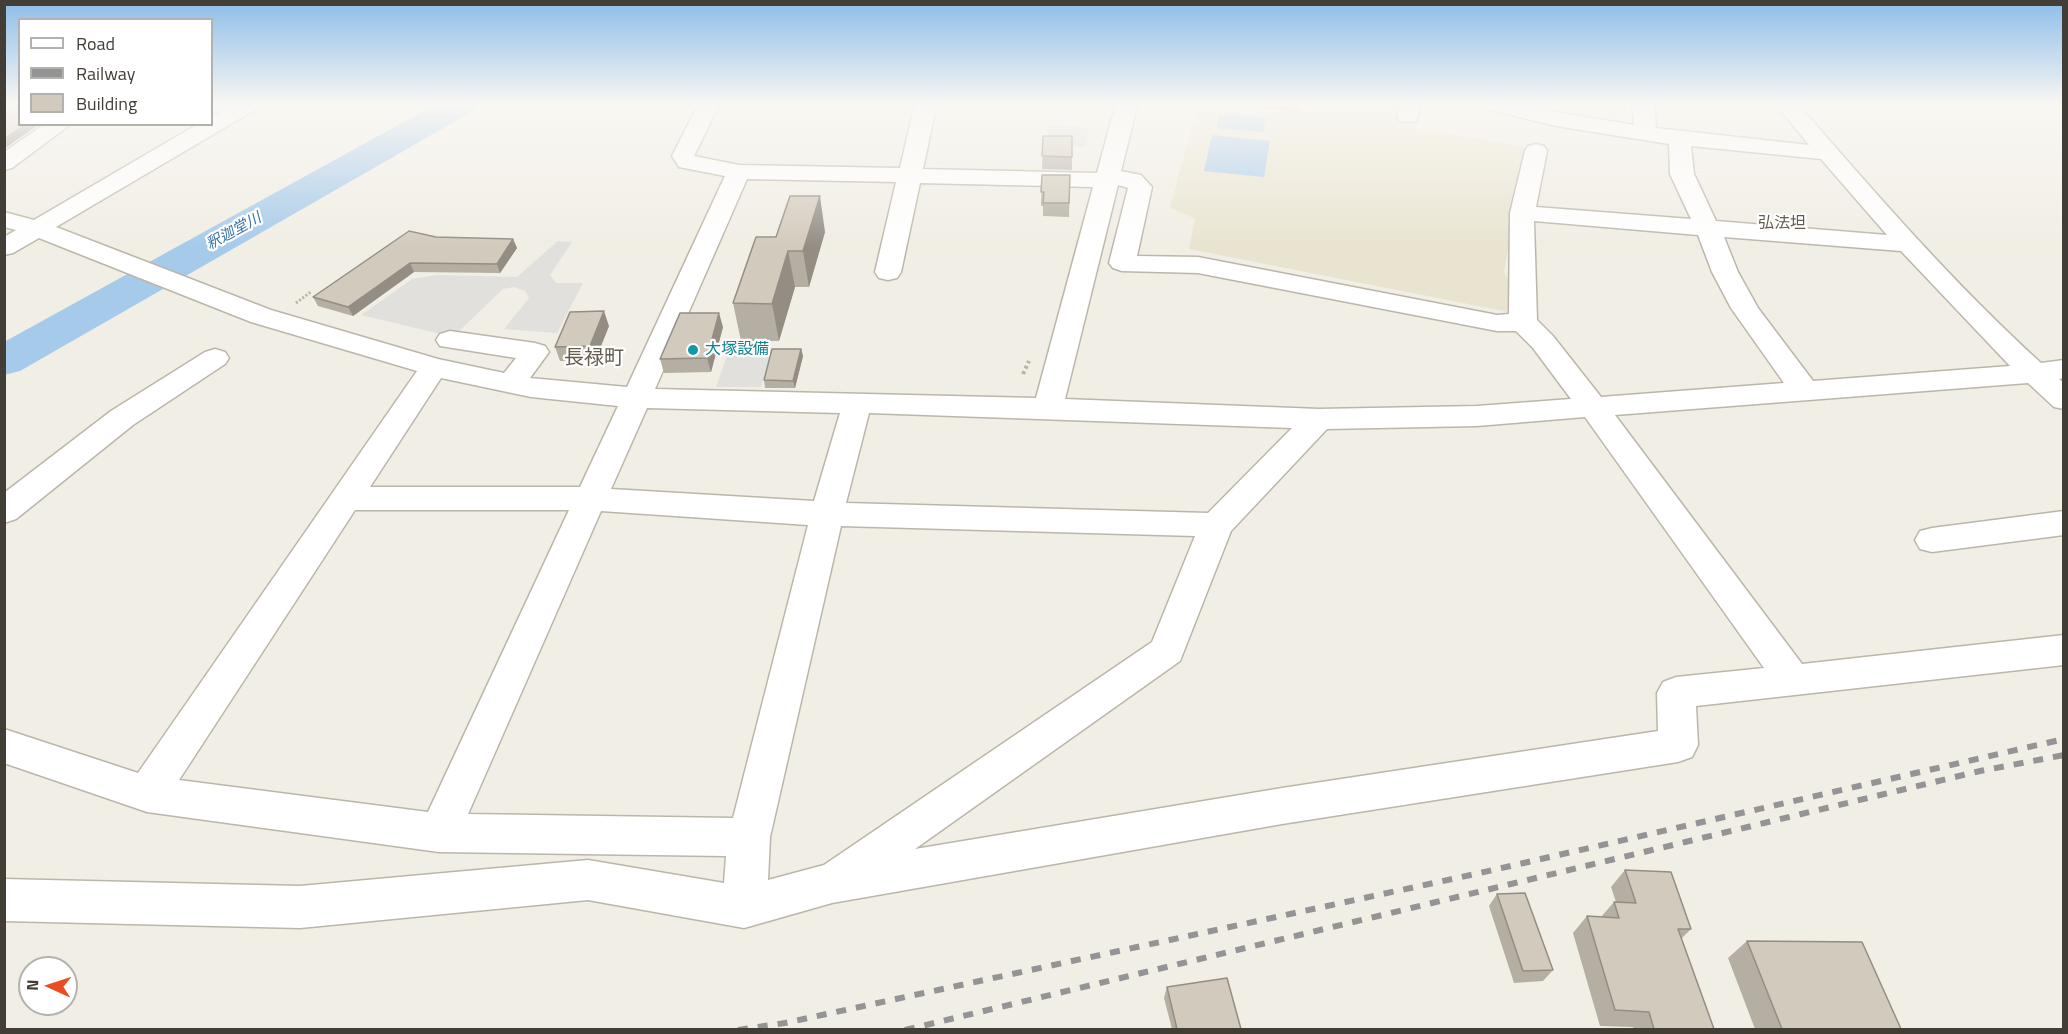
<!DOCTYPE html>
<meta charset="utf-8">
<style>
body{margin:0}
#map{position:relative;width:2068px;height:1034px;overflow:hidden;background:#f1eee5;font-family:"Titillium Web",sans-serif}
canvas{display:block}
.frame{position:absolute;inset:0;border:6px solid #433e35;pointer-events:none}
.legend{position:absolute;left:18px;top:18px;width:195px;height:108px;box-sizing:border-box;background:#fff;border:2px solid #b4b2ae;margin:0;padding:8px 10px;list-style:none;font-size:18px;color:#433e35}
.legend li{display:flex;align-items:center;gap:12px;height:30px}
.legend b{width:30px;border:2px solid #b4b2ae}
.north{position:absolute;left:18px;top:956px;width:60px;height:60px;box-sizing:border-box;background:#fff;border:2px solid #b4b2ae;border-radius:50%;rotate:273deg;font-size:16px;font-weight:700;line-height:24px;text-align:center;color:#433e35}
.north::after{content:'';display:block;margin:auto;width:21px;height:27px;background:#e94d24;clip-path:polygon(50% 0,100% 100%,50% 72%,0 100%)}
</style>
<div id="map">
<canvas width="2068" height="1034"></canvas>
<div class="frame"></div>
<ul class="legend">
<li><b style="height:8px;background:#fff"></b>Road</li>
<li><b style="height:8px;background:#949494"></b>Railway</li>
<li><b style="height:16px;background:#d2cabc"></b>Building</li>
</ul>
<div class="north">N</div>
</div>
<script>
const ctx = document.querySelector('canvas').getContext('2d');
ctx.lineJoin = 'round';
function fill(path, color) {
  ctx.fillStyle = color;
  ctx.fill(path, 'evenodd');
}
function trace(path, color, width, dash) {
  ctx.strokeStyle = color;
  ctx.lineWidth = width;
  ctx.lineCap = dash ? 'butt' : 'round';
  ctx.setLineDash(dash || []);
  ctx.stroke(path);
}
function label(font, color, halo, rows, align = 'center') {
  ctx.font = font + ' "Titillium Web","Noto Sans JP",sans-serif';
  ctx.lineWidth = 4.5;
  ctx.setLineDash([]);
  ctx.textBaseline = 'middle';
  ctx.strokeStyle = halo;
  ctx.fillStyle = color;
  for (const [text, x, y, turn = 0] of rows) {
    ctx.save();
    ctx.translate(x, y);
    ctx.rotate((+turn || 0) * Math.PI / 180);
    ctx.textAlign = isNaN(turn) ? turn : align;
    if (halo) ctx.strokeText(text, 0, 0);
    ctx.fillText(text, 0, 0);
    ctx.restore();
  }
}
fill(new Path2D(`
 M1198,103h203l-3,13 19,3 -1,9 110,19 -22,125 25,44 -340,-67 6,-30 -25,-12z`), '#e9e4d0');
fill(new Path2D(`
 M1048,125l41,3 -4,19 -38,-3z
 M558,241l14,1 -22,33 6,8h27l-26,50 -53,-4 25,-31 -4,-7 -11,-4 -11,2 -50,48 -92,-22 51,-36 24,-4 81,2z
 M728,353l43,1 -10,33h-45z`), '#e2e0dd');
fill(new Path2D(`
 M1219,114l46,3 -1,15 -47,-4z
 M1212,135l58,6 -6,36 -60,-6z`), '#a5caea');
fill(new Path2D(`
 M438,103h41l-4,7 -455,261 -16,4v-33z`), '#a5caea');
const minor = new Path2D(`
 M234,103h26l-2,5 -202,119 215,83 167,49 66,14 12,-15 -76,-12 -4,-6 4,-6 10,-3 85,12 10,3 4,6 -19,26 97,9 98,-211 -46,-9 -7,-11 27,-53h21l-26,53 45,9 161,3 15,-65h22l-14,66 174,4 19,-70h22l-17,68 20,4 11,12 -15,69 61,1 299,58 12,-1 1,-101 15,-62 3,-5 8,-2 8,2 3,5 -11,56 155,12 -21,-45 -1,-30 -113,-18 -75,-18 -2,-5h41l36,9 78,13 -2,-22h22l2,25 153,17 -34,-42h22c78,90 156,180 244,260l23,-3v18l-5,1 5,4v26l-10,-2 -26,-24 -413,32 187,249 262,-29v30l-368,41 2,39 -6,12 -14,5 -396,62 -450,79 -88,25 -156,-28 -288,28 -296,-7v-42l296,7 288,-26 136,23 2,-27 -287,-4 -292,-40 -143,-49v-34l134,44 279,-402 -166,-49 -212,-84 -26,15 -9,2v-18l12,-7 -12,-3v-15l30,8 164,-96h14v-7zM1691,146l130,13 66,76 -171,-14 -22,-47zM747,179l149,3 -21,90 4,6 9,2 9,-2 4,-6 19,-89 173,4 -57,211 -381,-9zM1118,185l10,3 -19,75 4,5 9,3 76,2 299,58h19l17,17 38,51 -94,7 -158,3 -254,-10zM1534,221l164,14 14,37 19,36 53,75 -183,14 -48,-61 -16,-16zM1724,237l177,14 109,115 -197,15 -55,-73 -20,-36zM441,378l90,19 87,9 -38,81h-210zM647,408l193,5 -26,88 -203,-12zM869,413l423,15 -84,85 -362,-10zM1585,417l179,251 -88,9 -13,5 -6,11 1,38 -376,57 -367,61 265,-188 51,-130 96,-102 150,-3zM355,510h214l-141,302 -249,-32zM601,511l207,14 -75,293 -265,-4zM841,526l354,10 -43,106 -328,223 -56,15 2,-43z
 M1400,103h22l-6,18 -8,1 -8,-1 -3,-5z
 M45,124h26l-59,44 -8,2v-18z
 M215,349l10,3 4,6 -4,6 -92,61 -117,94 -12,4v-30l107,-82 94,-59z
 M2064,511v24l-132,17 -12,-3 -5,-9 5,-9 12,-3z`);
trace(minor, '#bcb6a9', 3);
trace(new Path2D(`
 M296,303l16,-12`), '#bcb29b', 3, [2, 2]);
trace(new Path2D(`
 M1023,374l6,-13`), '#bcb29b', 4, [3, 3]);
fill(minor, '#fff');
trace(new Path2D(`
 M738,1030l47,-7 695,-150 584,-134
 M905,1030l1075,-259 84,-16`), '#949494', 6, [10, 10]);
fill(new Path2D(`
 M1265,103h37l-2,9 -35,-3z
 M1043,136l29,21v13l-30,-1z
 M1042,175h28l-1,42 -26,-1v-10h-2z
 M825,232l-16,55h-14l-16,54h-38l-8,-38 43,-66z
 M436,237l77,2 4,9 -17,25 -86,-1 -61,44 -35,-10 -5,-9z
 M609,326l-14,35h-35l-5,-14z
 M723,327l-12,45 -47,1 -4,-14z
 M801,349l2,7 -8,32h-30l-1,-8z
 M1625,870l66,59 -10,10 33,90h-80l-1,-2 -33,-1 -27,-93 14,-17 14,1 13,-15h2l-5,-15z
 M1497,894l56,76 -10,11 -29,2 -25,-77z
 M1747,941l154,88h-146l-27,-71z
 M1167,987l74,42h-69l-8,-31z`), '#b5aea2');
fill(new Path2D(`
 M26,124h14l-36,25v-10z
 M820,196l5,36 -16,55 -6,-36z
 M513,239l4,9 -17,25 -3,-9z
 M788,251l7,36 -16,54 -7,-37z
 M410,263l4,9 -61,44 -5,-9z
 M604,311l5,15 -14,35 -5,-15z
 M719,313l4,14 -12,45 -4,-14z
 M801,349l2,7 -8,32 -2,-7z`), '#938d84');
const building = new Path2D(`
 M4,103h16v21h6l-22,15z
 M1043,136h29v21l-30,-1z
 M1042,175h28l-1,28h-26l1,-11h-3z
 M790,196h30l-17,55h-15l-16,53 -39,-1 23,-66h20z
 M409,231l27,6 77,2 -16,25 -87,-1 -62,44 -35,-10z
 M604,311l-14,35 -35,1 15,-35z
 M680,313h39l-12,45 -47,1z
 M772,349h29l-8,32 -29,-1z
 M1625,870l46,2 20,57h-13l36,100h-60l-5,-17 -34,-2 -28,-94 32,2 -5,-16 22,1z
 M1525,893l28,77 -30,1 -26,-77z
 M1747,941l115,1 39,87h-119z
 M1227,978l14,51h-64l-10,-42z`);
fill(building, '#d2cabc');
trace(building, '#938d84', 1.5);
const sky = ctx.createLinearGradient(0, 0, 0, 248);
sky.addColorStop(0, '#8dbde9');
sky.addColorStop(0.42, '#f9f7f3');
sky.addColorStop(1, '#f9f7f300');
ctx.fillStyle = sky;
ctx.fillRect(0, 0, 2068, 248);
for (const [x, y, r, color] of [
 [693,350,6,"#0f9aa8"]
]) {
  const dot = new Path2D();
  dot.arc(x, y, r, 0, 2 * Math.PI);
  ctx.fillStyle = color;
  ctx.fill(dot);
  trace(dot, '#fff', 2);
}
label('italic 15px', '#3771a6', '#fff', [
 ["釈迦堂川",234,232,-29]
]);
label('16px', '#655d4d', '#fff', [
 ["弘法坦",1782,224]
]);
label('16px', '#0d838f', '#fff', [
 ["大塚設備",705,350]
], 'left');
label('20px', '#655d4d', '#fff', [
 ["長禄町",594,359]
]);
</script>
